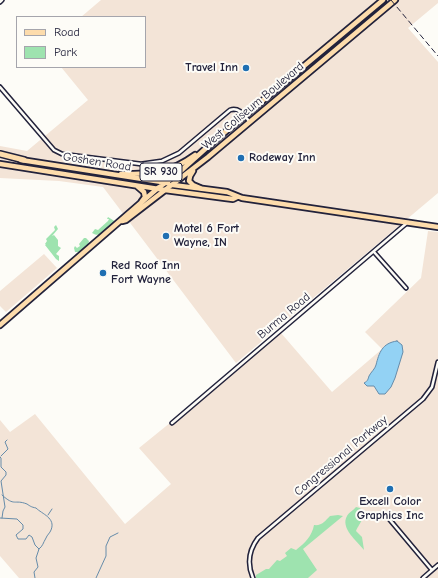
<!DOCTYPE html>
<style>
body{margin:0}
#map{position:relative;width:438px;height:578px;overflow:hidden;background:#fdfcf7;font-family:"Comic Neue",sans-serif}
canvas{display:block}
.legend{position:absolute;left:16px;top:16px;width:130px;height:52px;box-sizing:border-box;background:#fdfcf7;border:1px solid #a5a5ac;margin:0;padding:5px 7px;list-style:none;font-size:12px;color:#22223b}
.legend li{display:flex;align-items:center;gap:8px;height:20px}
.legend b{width:20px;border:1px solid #a5a5ac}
</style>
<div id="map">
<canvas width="438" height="578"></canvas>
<ul class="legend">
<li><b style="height:5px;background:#fddcac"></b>Road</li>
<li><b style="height:11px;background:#9ee3af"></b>Park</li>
</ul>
</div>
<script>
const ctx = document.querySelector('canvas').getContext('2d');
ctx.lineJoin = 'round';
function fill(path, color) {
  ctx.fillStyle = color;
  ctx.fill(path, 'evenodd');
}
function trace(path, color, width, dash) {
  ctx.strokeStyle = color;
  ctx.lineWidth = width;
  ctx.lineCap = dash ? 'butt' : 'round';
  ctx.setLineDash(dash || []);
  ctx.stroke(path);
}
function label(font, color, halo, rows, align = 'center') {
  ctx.font = font + ' "Comic Neue",sans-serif';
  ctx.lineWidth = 4;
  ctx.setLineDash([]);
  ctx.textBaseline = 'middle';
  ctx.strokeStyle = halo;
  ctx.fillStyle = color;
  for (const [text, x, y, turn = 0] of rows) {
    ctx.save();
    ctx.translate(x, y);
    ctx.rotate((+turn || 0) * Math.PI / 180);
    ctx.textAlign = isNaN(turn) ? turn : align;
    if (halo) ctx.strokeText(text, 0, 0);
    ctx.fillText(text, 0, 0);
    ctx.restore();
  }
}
fill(new Path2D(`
 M101,0h337v3l-30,25 30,34v131l-202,170 -133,-176 -44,-6 -59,-3v-32l27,5 61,-51 -27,-33h84v-50h-64z
 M428,231l10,1v346h-419l-19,-22v-136l10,12 25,-18 90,110 46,-40 -32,-36 142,-115 51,59 50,-43 -17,-17 56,-54z
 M44,254l13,14 -51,44 -6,-6v-15z`), '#f3e4d7');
fill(new Path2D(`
 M108,217l8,5c-8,7 -14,17 -24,11l3,-4 3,1 10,-9 1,-2h-2z
 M56,225l2,4 -6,7 2,-1 4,5v6l3,2 -5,6 3,2v5l-3,-2 -11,-14 1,-1h-1l2,-3 -1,-2 9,-9 -1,-3z
 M84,238h2l3,3 -1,4 -7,7h-6l-1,-4 1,-2 2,2 3,-2 -1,-2z
 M356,507l4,1c6,10 0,14 -4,23l6,6 2,13c-7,-9 -24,-22 -17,-34 2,-4 6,-5 9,-9z
 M338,515l5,1 -40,33 14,21 -9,8h-52v-3l10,-6h3l8,-9 3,1 7,-5 -2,-3 6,-5 5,2c9,-7 16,-14 18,-25 8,1 11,-4 16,-9z`), '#9ee3af');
const water = new Path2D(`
 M397,341l5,4 1,7 -8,26 -4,9 -6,7h-6l-5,-8h-7l-3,-3c4,-2 4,-4 5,-7 2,-4 6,-7 7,-11 3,-12 6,-22 21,-24z`);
fill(water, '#93d2f4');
trace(water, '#668caa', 1);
trace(new Path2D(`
 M1,456l7,-7 -3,-7 2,-2
 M0,457l1,1v9l5,5v3l-5,6 4,26 -2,4 -1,7
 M2,495c13,12 12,4 25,9 3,2 4,3 9,4 6,6 20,10 15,22 -1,3 -4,5 -5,8 -3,5 -3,8 -7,11
 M48,515l4,-6
 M0,518l17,1 6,6v4l-7,6 2,4h8l3,-4 3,2 3,8 4,4 -3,9 2,9 -4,5 1,6
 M96,578l10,-22v-10l4,-9 8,-4`), '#668caa', 1);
const minor = new Path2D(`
 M0,2l2,-2
 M0,87l54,63 8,4 79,10 21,-3 17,-8 51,-43c9,-3 14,5 19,11
 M374,252l32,36
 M172,423l236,-201
 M390,520l42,50
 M253,578c-6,-14 -4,-28 5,-40l165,-139 9,-12 6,-25
 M423,578l15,-13`);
const primary = new Path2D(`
 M173,185l54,7 15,6 196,29
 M122,221l4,-1 39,-30 60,8 8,1 4,-2
 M0,325l158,-137`);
const trunk = new Path2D(`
 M21,160l147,23
 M0,164l165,26 43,-33 187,-157
 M193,171l-3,5 -1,5 4,4 7,3
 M121,174c31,0 48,0 74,-19
 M137,186l7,6 1,5 -3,4
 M158,188l16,-11 39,-35 170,-142`);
const motorway = new Path2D(`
 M0,154l24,6`);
trace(minor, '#22223b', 5.5);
trace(primary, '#22223b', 8);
trace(trunk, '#22223b', 8);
trace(motorway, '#22223b', 8);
trace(minor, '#fdfcf7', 2.5);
trace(primary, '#fddcac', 4.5);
trace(trunk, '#fddcac', 4.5);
trace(motorway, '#fddcac', 5);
trace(new Path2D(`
 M391,0l47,56`), '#22223b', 1, [6, 3]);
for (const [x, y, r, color] of [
 [246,68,4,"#1f6fb2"],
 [241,158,4,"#1f6fb2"],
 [166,236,4,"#1f6fb2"],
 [103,273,4,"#1f6fb2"],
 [390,489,4,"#1f6fb2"]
]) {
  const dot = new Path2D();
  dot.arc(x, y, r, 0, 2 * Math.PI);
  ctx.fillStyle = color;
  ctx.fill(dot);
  trace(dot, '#fdfcf7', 1.5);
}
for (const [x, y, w] of [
 [161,172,42]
]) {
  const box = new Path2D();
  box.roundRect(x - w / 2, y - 9, w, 18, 3);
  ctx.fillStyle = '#fdfcf7';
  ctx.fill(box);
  trace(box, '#22223b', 1);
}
label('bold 11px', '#22223b', null, [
 ["SR 930",161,172]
]);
label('bold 12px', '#22223b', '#fdfcf7', [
 ["Travel Inn",238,68,"right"],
 ["Rodeway Inn",249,158],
 ["Motel 6 Fort",174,229],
 ["Wayne, IN",174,243],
 ["Red Roof Inn",111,266],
 ["Fort Wayne",111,280],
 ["Excell Color",390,502,"center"],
 ["Graphics Inc",390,516,"center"]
], 'left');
label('12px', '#22223b', '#fdfcf7', [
 ["West Coliseum Boulevard",253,106,-40],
 ["Goshen Road",97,162,9],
 ["Burma Road",284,316,-40],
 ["Congressional Parkway",341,456,-40]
]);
</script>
